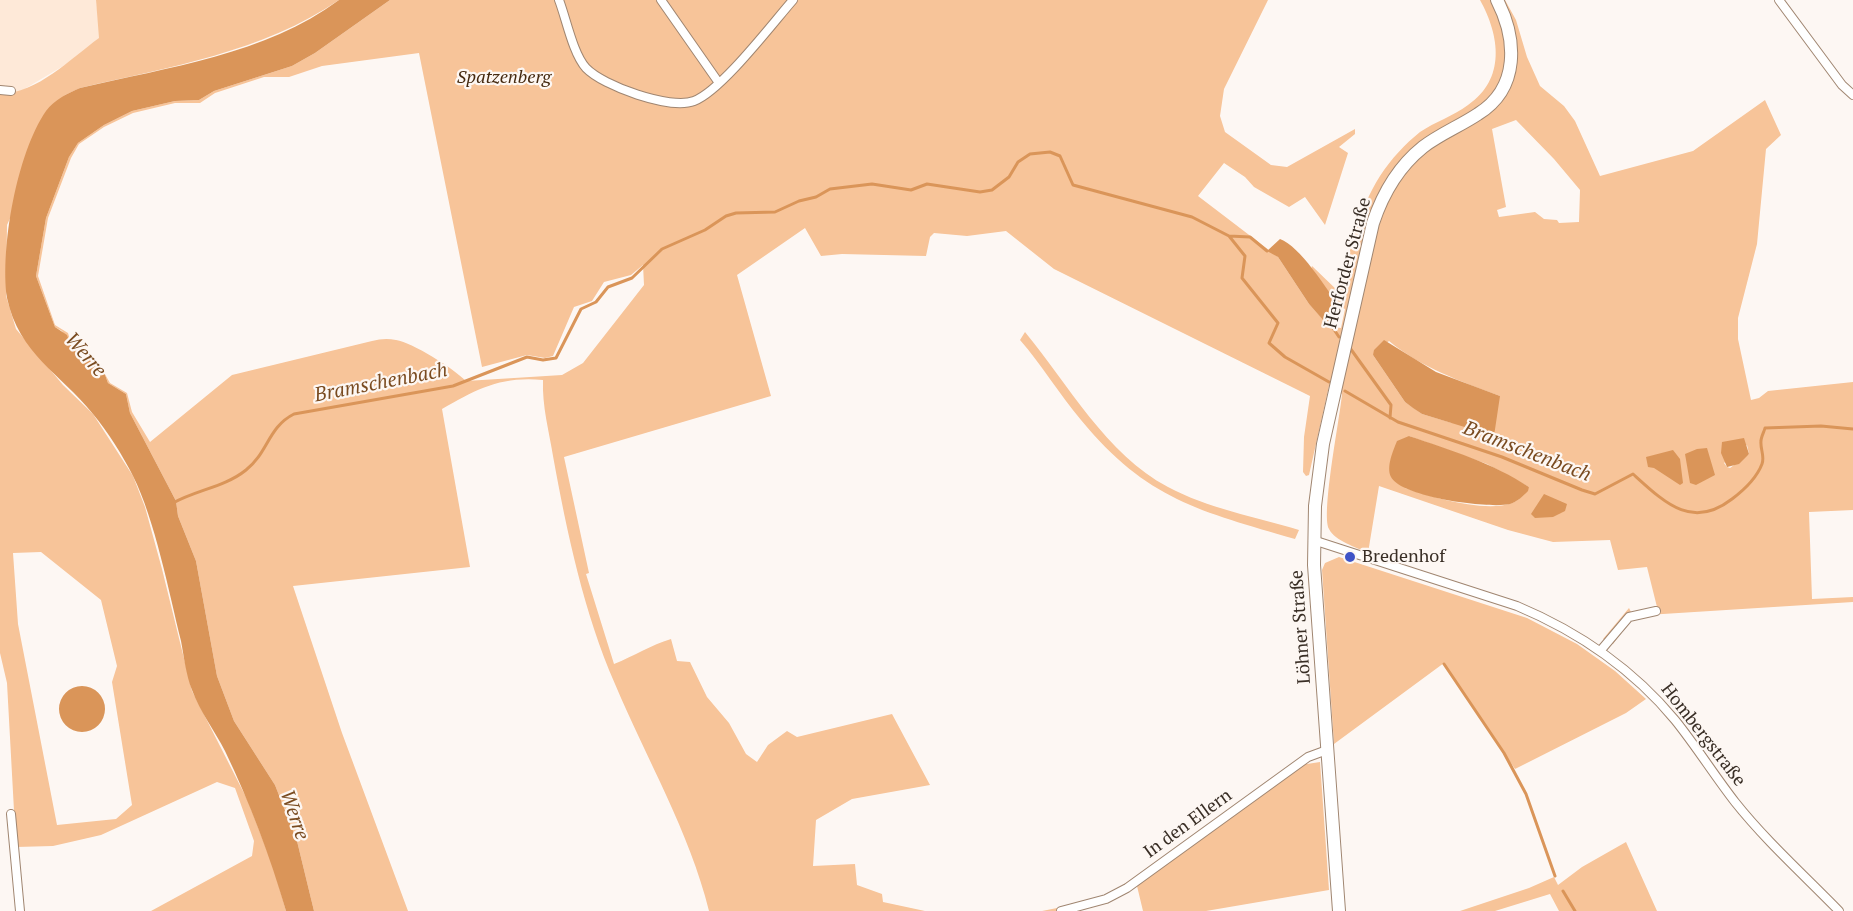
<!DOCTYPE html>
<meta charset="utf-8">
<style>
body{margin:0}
canvas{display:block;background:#fdf7f3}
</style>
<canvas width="1853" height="911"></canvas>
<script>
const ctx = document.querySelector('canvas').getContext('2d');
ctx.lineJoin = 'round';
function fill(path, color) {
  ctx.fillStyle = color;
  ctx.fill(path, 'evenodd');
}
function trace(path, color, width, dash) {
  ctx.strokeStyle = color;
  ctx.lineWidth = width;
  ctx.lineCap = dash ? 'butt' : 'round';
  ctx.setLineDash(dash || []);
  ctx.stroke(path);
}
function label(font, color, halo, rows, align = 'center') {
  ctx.font = font + ' "PT Serif",serif';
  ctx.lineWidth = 4.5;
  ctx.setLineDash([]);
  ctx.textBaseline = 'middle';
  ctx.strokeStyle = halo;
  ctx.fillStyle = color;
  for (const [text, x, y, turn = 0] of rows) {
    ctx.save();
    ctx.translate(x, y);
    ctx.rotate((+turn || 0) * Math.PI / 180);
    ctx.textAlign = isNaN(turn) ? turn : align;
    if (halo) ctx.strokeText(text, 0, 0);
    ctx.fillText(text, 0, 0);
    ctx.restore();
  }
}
fill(new Path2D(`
 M0,0h96l4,38 -20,18 -64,38 -16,-7z`), '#fee9d8');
fill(new Path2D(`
 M96,0h243c-76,52 -170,67 -259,88l-15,7 -58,130 -1,71 10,33 47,56 30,29 40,62 12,31 17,62 30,122 56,110 26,68 12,42h-135l101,-55 2,-15 -19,-53 -18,-6 -116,53 -48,11 -37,1 -9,-164 -7,-30v-559c38,-1 70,-35 99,-56zM41,552l60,48 16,66 -5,16 20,123 -16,14 -59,6 -39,-201 -5,-71z
 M390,0h878l-44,89 -4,27 5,16 46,33 16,2 68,-38v5l-16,13 9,6 -23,72 -20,-28 -16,10 -35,-20 -9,-10 -21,-14 -26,33 80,61 31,47 20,22 12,2 4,-19 -6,-3 -28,-37 1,-3 27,26c11,-39 19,-82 41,-116 11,-17 25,-32 40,-44 15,-10 33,-16 48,-27 38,-26 32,-69 12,-105h25l11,20 11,37 13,29 24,20 11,15 25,55 93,-25 72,-51 16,35 -15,14 -9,95 -19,74v21l13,61 8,-2 9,-7 85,-9v128l-44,2 3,87 41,-2v5l-206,13 -16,5 -18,24 -10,-5 26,-31 2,4 26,-5 -10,-40 -29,3 -8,-30 -57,2 -45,-12 -129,-44 -11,67c-12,-6 -33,-12 -39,-24 -8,-16 11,-111 13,-135l-13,-8 -20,89 -3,1 -3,-4 1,-35 6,-41 -256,-127 -48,-38 -39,5 -33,-3 -4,4 -4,19 -84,-2 -21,2 -16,-28 -68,47 34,121 -207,61 25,116 -3,1 28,90c20,-8 37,-19 57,-25l6,22 13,1 17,35 22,26 17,31 11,8 11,-17 19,-14 10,6 95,-23 38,71 -78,14 -36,21 -3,46 42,-2 2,21 25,9 1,8 42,9h-216c-20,-80 -62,-151 -94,-227 -31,-71 -48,-151 -62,-228 -4,-25 -11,-50 -10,-76 -42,-4 -66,9 -101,29l28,158 -177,19 49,147 66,178h-94l-17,-70 -22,-56 -41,-64 -17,-45 -21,-115 -18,-45 -2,-15 -46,-88 -4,-19 -18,-11 -4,-11 -8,-9 -27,-20 -7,-12 -7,-4 -19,-51 10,-58 23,-61 9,-14 26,-18 28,-14 43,-10 24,-1 15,-9 78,-25 23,-13zM419,53l63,314 45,-12 18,3 8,-2 21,-49 18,-6 12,-19 27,-7 12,-10 1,20 -61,78 -21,12 -96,6c-13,-13 -53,-38 -70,-41 -9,-2 -16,-1 -24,1l-140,34 -82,67 -18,-30 -5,-19 -17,-10 -12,-21 -27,-19 -3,-10 -13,-8 -17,-49 10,-58 23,-60 8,-14 25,-17 29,-14 42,-10h25l15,-10 49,-16h25l33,-11zM1516,120l38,39 26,31 -1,32 -20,1 -2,-3 -13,-1 -9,-7 -36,5 -2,-7 9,-3 -14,-78zM1389,341c33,27 71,40 111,55l-48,27 -30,-9 -17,-12 -32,-47zM1409,436l78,28 42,23c-5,7 -9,13 -17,16 -27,10 -81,-6 -107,-15zM1747,445l2,9 -19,14 -3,-1 -3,-4z
 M1025,332c43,52 81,122 143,155 39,21 88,30 131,43l-4,9c-95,-28 -148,-39 -214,-119 -22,-26 -39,-55 -61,-80z
 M1339,557l188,61 50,26 38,27 31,28 -20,14 -111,56 -71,-106 -110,81 -12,-174 3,-7z
 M1301,758l6,6 13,-2 9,128 -123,21h-63l-6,-25 -64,25h-31l45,-9 25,-9z
 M1626,842l31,69h-98l-9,-17 -55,17h-35l69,-23 25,-11 4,8 24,-18z`), '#f7c499');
fill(new Path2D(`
 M339,0h51l-75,53 -23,13 -78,25 -15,9 -24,1 -43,10 -28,14 -26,18 -9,14 -23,61 -10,58 19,51 12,8 3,9 26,19 8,9 4,11 18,11 4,19 46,88 2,15 18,45 21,115 17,45 41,64 22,56 17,70h-28c-16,-55 -36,-108 -61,-160 -10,-20 -25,-39 -33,-61 -6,-15 -8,-33 -11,-49 -12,-49 -26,-121 -48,-165 -10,-20 -25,-44 -40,-62 -33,-41 -74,-60 -86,-116 -7,-51 10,-145 39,-187 8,-11 22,-18 34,-23 88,-21 185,-33 259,-88z
 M1280,239c20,7 46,49 59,67l-3,12 -12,3 -15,-17 -31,-47 -11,-6z
 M1384,340l52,32 64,24 -6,40 -72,-22 -9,-6 -8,-6 -32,-47 1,-5z
 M1409,436c41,14 84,27 120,51l-1,4c-5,5 -11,11 -18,13 -21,5 -109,-7 -119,-27 -5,-10 2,-26 6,-36z
 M1744,438l5,16 -10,10 -12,3 -6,-14 1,-11z
 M1707,448l8,27 -19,10 -6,-2 -5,-29 12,-5z
 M1673,450l7,9 3,24 -3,2 -26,-17 -6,-1 -2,-10z
 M1544,494l23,10 -2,7 -12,6 -18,1 -4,-4z
 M59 709a23 23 0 1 1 46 0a23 23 0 1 1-46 0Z`), '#da9559');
trace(new Path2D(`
 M1229,236l21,1 17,14
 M1327,319l12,18
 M1350,348l41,57 -1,13
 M1345,391l53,31 104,35 80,33 13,4 38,-20c32,29 59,56 99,25 12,-9 25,-22 30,-35 3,-8 -2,-15 -1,-23 0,-4 3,-9 4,-13l56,-2 32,3
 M173,503c23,-13 52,-16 73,-33 22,-17 22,-43 48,-56l159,-28 74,-29 16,3 13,-2 25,-49 15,-7 12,-15 24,-9 30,-29 43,-19 21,-14 10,-3 39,-1 24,-11 17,-4 14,-8 42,-5 39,6 16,-6 53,8 12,-2 17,-13 9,-15 12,-8 20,-2 10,4 13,29 119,32 37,19 16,20 -3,22 36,45 -9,20 16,14 44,25
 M1444,664l60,89 22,41 29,82
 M1563,891l12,20`), '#da9559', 3);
const minor = new Path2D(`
 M559,0c7,18 14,54 27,68 17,18 84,42 108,33 27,-10 78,-77 99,-101
 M661,0l58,83
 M1779,0l63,85 11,10
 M0,90l11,1
 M1313,540l204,66c62,26 115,62 158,114 21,26 39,55 60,82 31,39 69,73 104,109
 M1601,650l28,-33 27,-6
 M11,814l9,97
 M1061,911l45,-12 21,-11 181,-131 19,-7`);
const secondary = new Path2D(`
 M1339,911l-25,-346 1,-59 8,-62 50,-221c10,-30 25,-56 50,-76 17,-13 37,-21 55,-33 42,-26 39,-75 19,-114`);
trace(minor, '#a08671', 10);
trace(secondary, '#a08671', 14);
trace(minor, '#fff', 8);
trace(secondary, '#fff', 12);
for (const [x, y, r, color] of [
 [1350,557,6,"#3f54c7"]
]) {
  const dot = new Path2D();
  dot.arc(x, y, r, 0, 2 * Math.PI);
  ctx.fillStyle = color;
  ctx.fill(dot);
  trace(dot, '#fdf7f3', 2);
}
label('italic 18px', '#45290f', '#fdf7f3', [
 ["Spatzenberg",504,78]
]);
label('18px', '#392e25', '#fdf7f3', [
 ["Herforder Straße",1348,263,-75],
 ["Löhner Straße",1301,627,-94],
 ["Hombergstraße",1703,735,52],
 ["In den Ellern",1188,824,-36]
]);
label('18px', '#392e25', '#fdf7f3', [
 ["Bredenhof",1362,557]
], 'left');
label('italic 20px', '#7a4b20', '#fdf7f3', [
 ["Werre",85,355,49],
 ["Bramschenbach",381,383,-11],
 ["Bramschenbach",1527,452,21],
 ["Werre",294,815,71]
]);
</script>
